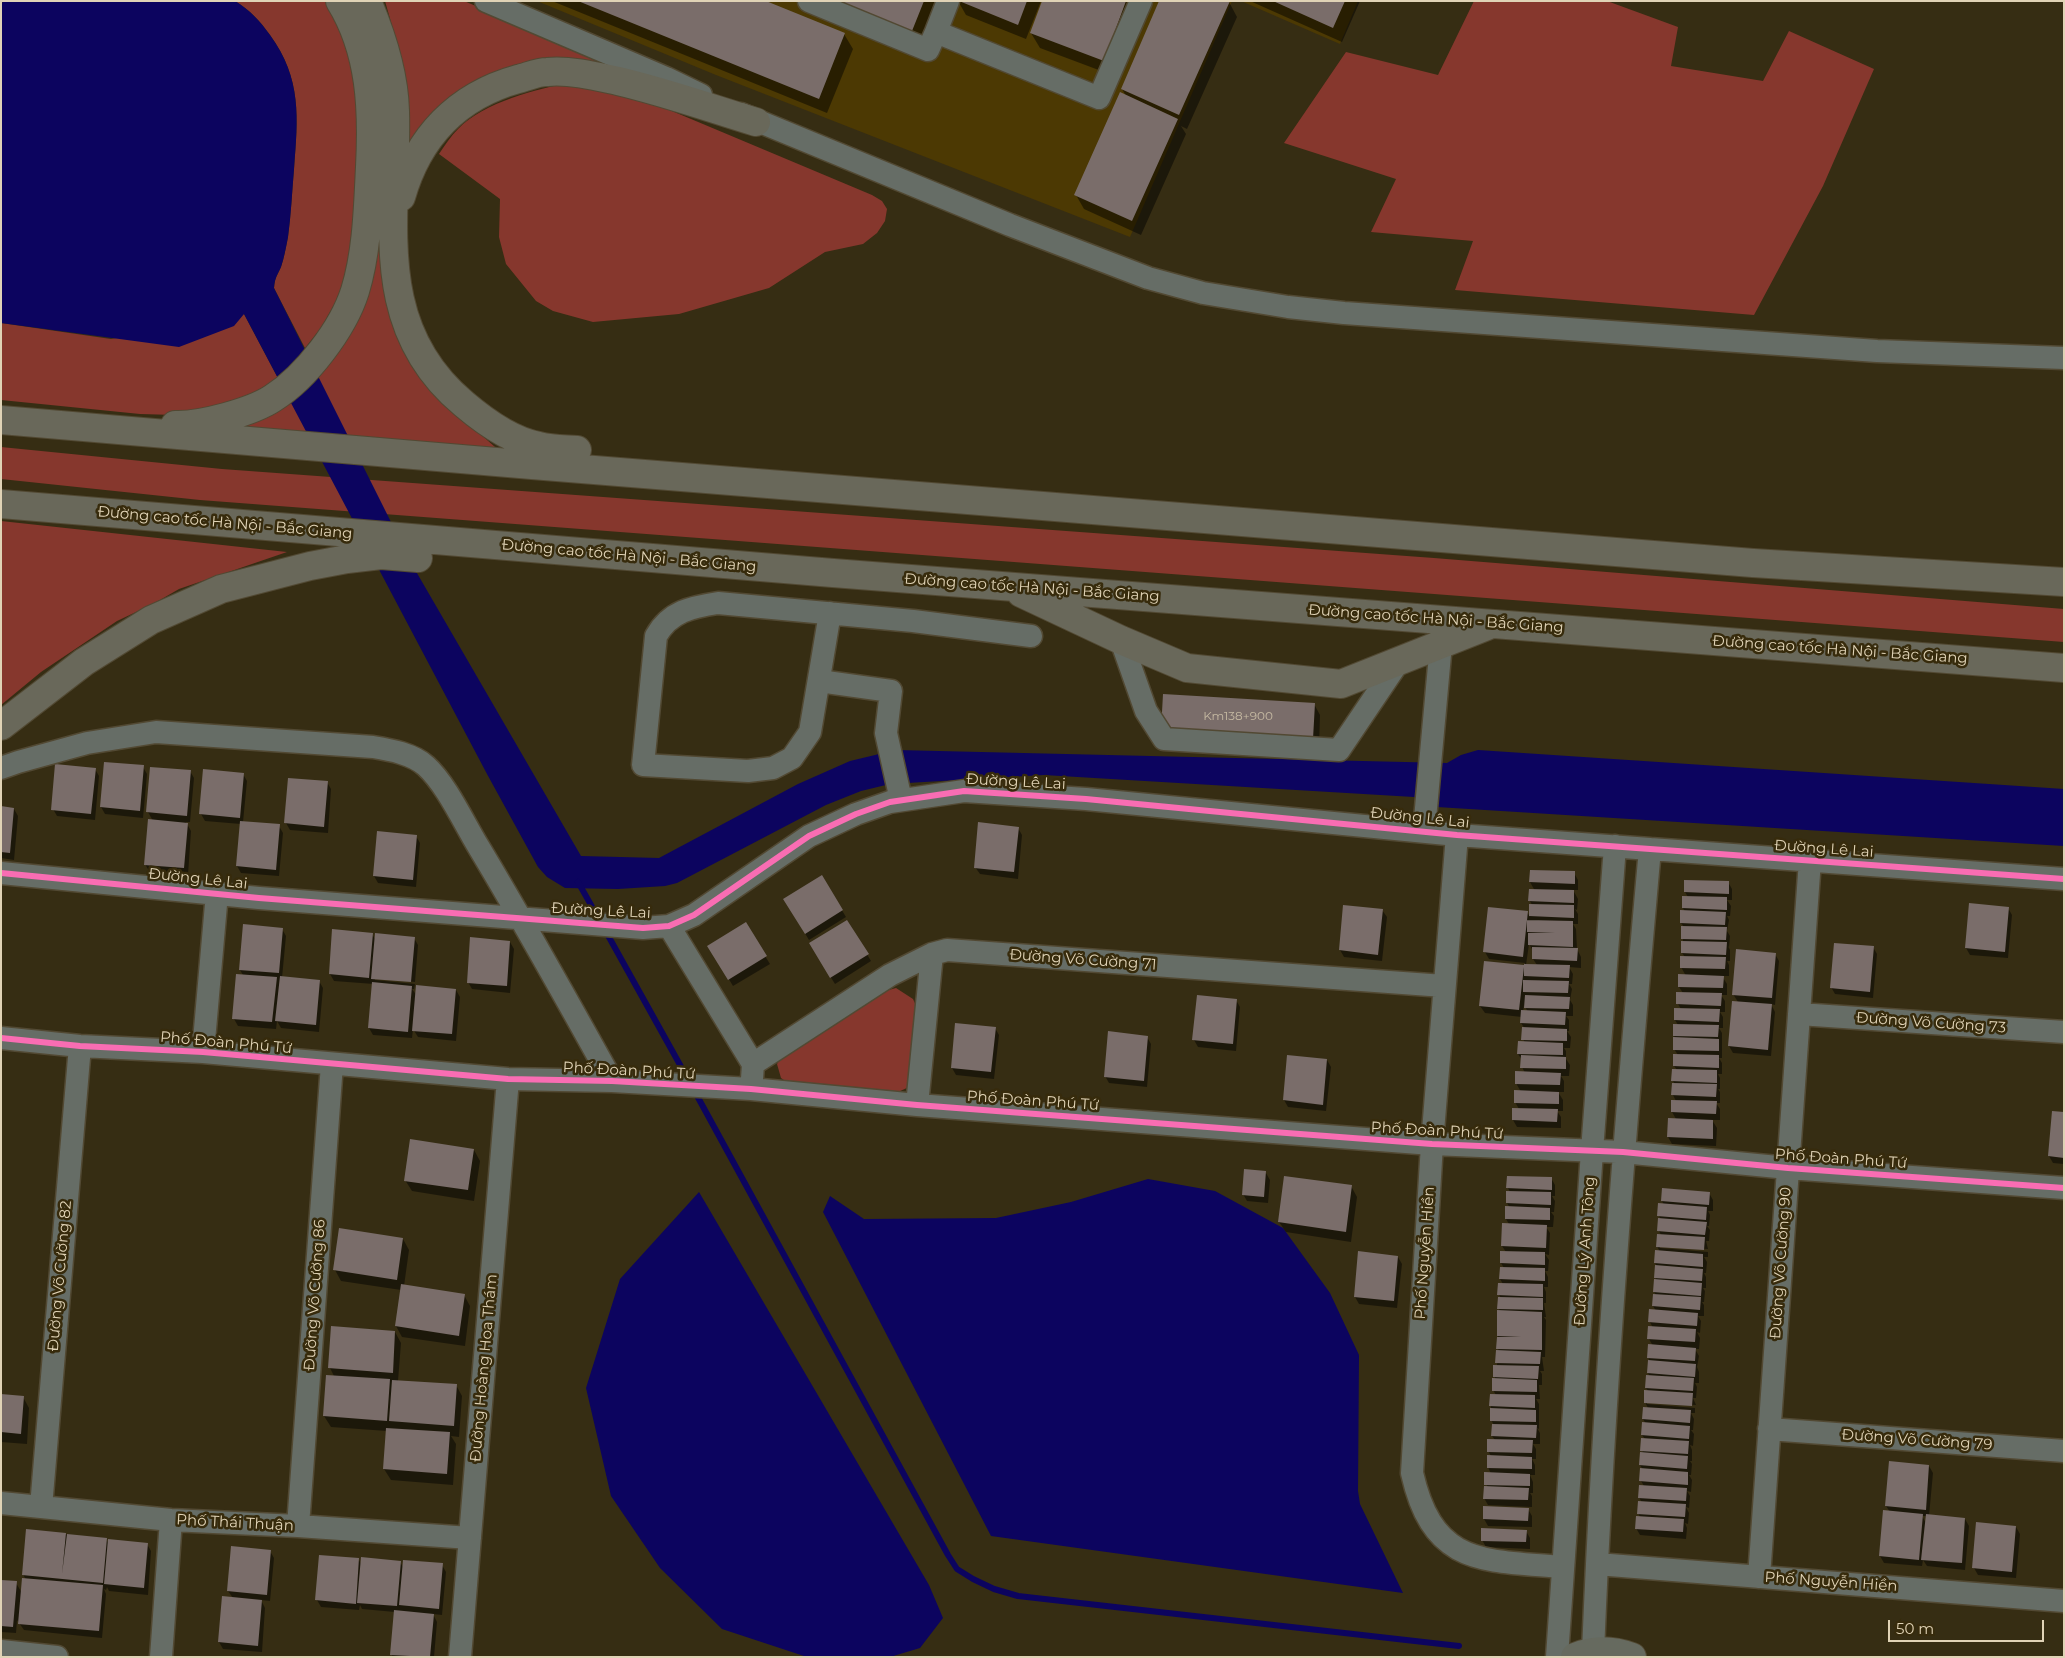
<!DOCTYPE html>
<meta charset="utf-8">
<style>
body{margin:0}
#map{position:relative;width:2065px;height:1658px;overflow:hidden;background:#362d13;font-family:Montserrat,sans-serif}
canvas{display:block}
.frame{position:absolute;inset:0;border:2px solid #e0d3b6;pointer-events:none}
.scale{position:absolute;left:1888px;top:1620px;width:156px;height:22px;box-sizing:border-box;border:2px solid #e0d3b6;border-top:0;padding-left:6px;font-size:15px;line-height:18px;white-space:nowrap;color:#e0d3b6;-webkit-text-stroke:4px #372b0c;paint-order:stroke}
</style>
<div id="map">
<canvas width="2065" height="1658"></canvas>
<div class="frame"></div>
<div class="scale">50 m</div>
</div>
<script>
const ctx = document.querySelector('canvas').getContext('2d');
ctx.lineJoin = 'round';
function fill(path, color) {
  ctx.fillStyle = color;
  ctx.fill(path, 'evenodd');
}
function trace(path, color, width, dash) {
  ctx.strokeStyle = color;
  ctx.lineWidth = width;
  ctx.lineCap = dash ? 'butt' : 'round';
  ctx.setLineDash(dash || []);
  ctx.stroke(path);
}
function label(font, color, halo, rows, align = 'center') {
  ctx.font = font + ' Montserrat,sans-serif';
  ctx.lineWidth = 5;
  ctx.setLineDash([]);
  ctx.textBaseline = 'middle';
  ctx.strokeStyle = halo;
  ctx.fillStyle = color;
  for (const [text, x, y, turn = 0] of rows) {
    ctx.save();
    ctx.translate(x, y);
    ctx.rotate((+turn || 0) * Math.PI / 180);
    ctx.textAlign = isNaN(turn) ? turn : align;
    if (halo) ctx.strokeText(text, 0, 0);
    ctx.fillText(text, 0, 0);
    ctx.restore();
  }
}
fill(new Path2D(`
 M537,1h695l-102,236 -414,-162z
 M1241,1h117l-18,43z`), '#4c3903');
fill(new Path2D(`
 M235,1h92l29,60 7,114 -17,101 -11,27 -14,25 -16,20 -31,-60c1,-11 3,-12 7,-21 3,-9 5,-20 7,-30 3,-22 4,-45 6,-68 4,-51 8,-90 -24,-134 -10,-14 -20,-25 -35,-34z
 M385,1h79l130,55 1,4 -4,2 -53,1 -126,80 -3,-6 -3,-46 -6,-37z
 M1474,1h133l71,26 -7,39 92,15 26,-50 85,38 -51,117 -69,129 -299,-25 18,-49 -102,-9 25,-53 -112,-36 62,-91 92,23z
 M573,82l68,16 231,97 10,6 5,8 -2,12 -8,12 -14,11 -38,8 -56,36 -90,26 -86,8 -40,-11 -17,-10 -30,-37 -7,-27 1,-38 -61,-45c6,-9 12,-18 19,-25 26,-27 79,-40 115,-47z
 M379,238h4l35,134 16,21 70,62 -292,-22 65,-28z
 M244,314l34,64 -24,15 -24,10 -55,12 -35,-1 -139,-14v-77l110,16z
 M1,447l221,22 1212,89 630,51v33l-1864,-142 -199,-21z
 M1,521l286,31 -108,37 -26,15 -36,17 -76,51 -40,33z
 M896,988l17,11 5,11 -9,77 -11,5h-9l-101,-9 -7,-5 -4,-14 3,-5 105,-68z`), '#86372d');
fill(new Path2D(`
 M3,1h232c15,9 25,20 35,34 32,44 28,83 24,134 -2,23 -3,46 -6,68 -2,10 -4,21 -7,30 -4,9 -6,10 -7,21l140,280 167,288 78,2 139,-74 52,-23 46,-11 551,13 14,-8 17,-5 586,39v57l-627,-39 -23,-10 -370,-22 -154,9 -29,7 -35,14 -149,78 -12,3 -47,3 -53,-1 -18,-11 -9,-10 -51,-93 -243,-460 -10,12 -55,21 -178,-24v-317z
 M1148,1179l67,12 68,37 47,65 29,62 -1,136 2,13 43,89 -412,-57 -168,-324 7,-16 34,23 132,-1 75,-16z
 M699,1192l230,393 14,33 -23,30 -30,9h-83l-85,-28 -62,-61 -49,-72 -25,-108 34,-109z`), '#0c045f');
fill(new Path2D(`
 M552,1h211l81,33 9,15 -26,64z
 M815,1h123l-18,44z
 M958,1h83l-15,38 -60,-24z
 M1043,1h97l-28,74 -72,-27 -9,-15z
 M1250,1h110l-18,41z
 M1229,2l8,15 -50,112 -6,-3 5,8 -45,101 -57,-26 -8,-14 50,-99 -4,-7z
 M1164,696l150,8 6,11 -1,34z
 M143,767l4,7 -4,44 -38,-4 -4,-7z
 M95,769l4,7 -4,44 -38,-4 -4,-7z
 M190,771l4,7 -4,44h-4l5,9 -3,44 -39,-4 -4,-7 8,-43 -5,-9z
 M243,774l4,7 -4,41 36,4 4,7 -4,43 -38,-3 -4,-7 4,-42 -36,-3 -4,-7z
 M327,782l4,7 -3,44 -38,-3 -4,-7z
 M1,808l13,1 4,7 -4,44 -13,-2z
 M1018,828l4,7 -4,44 -38,-5 -5,-7z
 M378,832l38,4 4,7 -4,44 -38,-4 -4,-7z
 M1574,873l4,7v10h-5l5,9 -1,11 -2,-1 3,5v10h-5l3,5 1,20 4,8v11l-12,-1 4,7 -1,10h-3l3,5 -2,11 3,5v11h-7l3,4v11h-2l4,6 -1,11h-6l2,3v8l4,6 -1,11h-8l3,5v11h-6l5,8v11h-6l4,6v11l-44,-1 -4,-7 6,-11 -4,-7 6,-10 -5,-9 9,-10 -3,-6v-7l-4,-6 7,-11 -2,-4 2,-10 -4,-6 1,-6 -37,-4 -5,-7 5,-44 40,5v-4l-36,-4 -4,-7 42,-40 3,5v-12h2l-2,-4 5,-10 -5,-9zM1529,944l5,8 -1,7 4,6h-11zM1524,1005l4,7h-5z
 M822,877l24,40 -37,23 -24,-40z
 M1728,882l4,7v11h-5l4,6 -1,10h-3l2,4 -2,11 3,5 -1,11 -1,-1 2,4v11h-3l2,4v11h-7l5,8v11h-6l4,6v11h-5l3,5v11h-4l3,5v25h-3l3,5v11h-4l2,4v11h-2l2,3v11h-4l4,6v11h-8l5,8 -1,18 -44,-2 -4,-7 8,-18 -4,-7 4,-11 -3,-6 2,-11 -2,-3 4,-11 -3,-4 4,-11 -4,-6 2,-10 -2,-3 4,-11 -3,-5 6,-11 -3,-5 5,-11 -4,-6 7,-11 -5,-9 4,-10 -3,-4 2,-26 -3,-4 4,-11 -2,-4v-11h5l-3,-5z
 M2008,908l4,7 -4,43 -38,-3 -4,-7z
 M1382,910l5,7 -5,44 -38,-4 -4,-7z
 M847,921l24,40 -36,23 -25,-40z
 M745,924l25,40 -37,22 -24,-40z
 M282,929l4,7 -4,42 37,3 4,7 -4,44 -38,-4 -4,-7 -1,8 -38,-3 -4,-7 9,-44 -3,-5z
 M372,934l3,5 39,-1 4,7 -3,37 -40,-4v2l40,4 -1,5h-2l5,7 39,-6 4,7 -4,44 -38,-4 -5,-8 -1,9 -39,-3 -4,-7 5,-44 -40,-3 -4,-7z
 M510,942l4,7 -4,44 -38,-4 -4,-7z
 M1873,947l4,7 -4,44 -38,-4 -4,-7z
 M1775,954l4,7 -4,44 -4,-1 4,8 -4,44 -38,-3 -4,-7 9,-44 -5,-8z
 M1236,1000l4,7 -4,44 -38,-4 -4,-7z
 M995,1028l4,7 -5,44 -38,-4 -4,-7z
 M1147,1037l4,7 -4,43 -38,-4 -4,-7z
 M1327,1060l4,7 -5,44 -38,-4 -4,-7z
 M2064,1113v51l-11,-1 -4,-7z
 M474,1150l6,11 -6,40 -62,-10 -7,-11z
 M1266,1173l4,7 -2,23 -21,-2 -4,-7z
 M1551,1178l4,7v11h-3l3,5 -1,11h-3l3,4 -1,11h-7l4,6 -1,22 -4,-1 4,6 -1,11h-3l3,6v10h-4l2,5v11h-2l2,14h-2l2,3 -1,37h-3l2,14h-4l2,3v11h-3l1,14h-4l3,5v25l-2,-1 3,5v11h-7l3,5v10h-4l3,6v10h-5l3,7v11h-3l2,3v11l-44,-2 -4,-7 4,-11 -2,-3 5,-10 -3,-7 3,-11 -3,-5 7,-11 -3,-4 2,-11 -3,-5v-14l5,-11 -3,-5 6,-38 -1,-4v-36h2l-1,-3 2,-11 -2,-3 4,-11 -3,-5 1,-11h3l-3,-5 5,-11 -4,-6 7,-22 -3,-5 4,-11 -3,-5v-11h3l-2,-4z
 M1351,1186l6,11 -6,45 -65,-10 -7,-10z
 M1709,1193l4,7v11h-5l2,4 -1,11h-2l3,4 -1,11h-3l2,8 -48,-3v2l48,4v5h-4l3,5 -1,11h-2l2,4v11h-3l2,3 -1,11h-2l2,3v11h-6l3,5 -1,12 -3,-1 3,6 -1,11h-4l4,7 -2,11 2,5v11h-4l2,4 -1,11h-3l3,7 -49,-3v2l48,4v5h-4l3,6 -1,11h-2l3,4 -1,12 -3,-1 2,5v11h-2l2,3 -1,11h-2l3,5 -1,12 -4,-1 3,5 -1,12 -3,-1 3,6 -1,11 -3,-1 2,5 -1,11 -46,-4 -4,-7 4,-11 -2,-4 4,-10 -3,-6 5,-11 -3,-5v-11h2l-3,-5 5,-26 -3,-4 4,-11 -3,-5 1,-11h4l-3,-6 4,-10 -3,-4 4,-11 -2,-4 2,-11 -2,-5 5,-11 -4,-7 4,-11 -3,-6v-11h6l-3,-5 3,-11 -2,-3 1,-11h2l-2,-4 2,-11 -2,-3 5,-11 -3,-6 4,-11 -2,-4 2,-11 -2,-4 5,-11 -2,-4z
 M403,1239l6,11 -5,36 60,9 6,11 -5,40 -63,-9 -6,-11 5,-36 -60,-9 -6,-11z
 M1398,1257l4,7 -5,44 -38,-4 -4,-7z
 M395,1332l6,11 -3,38 58,4 6,11 -3,41 -8,-1 5,8 -3,41 -62,-5 -7,-11 3,-38 -56,-4 -7,-11 3,-40h7l-4,-8z
 M1,1395l22,2 6,11 -2,36 -26,-2z
 M1929,1466l4,7 -4,43 36,3 4,7 -4,44 -38,-4 -4,-6 -1,6 -38,-3 -4,-7 10,-44 -4,-6zM1922,1516h5l-1,7z
 M1528,1509l4,7v11l-44,-1 -4,-7z
 M2016,1527l4,7 -4,44 -38,-3 -4,-7z
 M27,1530l79,9 3,5h38l4,7 -3,44 -39,-4 -2,-4 -1,3 -2,-1 2,5 -4,44 -78,-8 -7,-10 -1,13 -15,-1v-51l15,2 6,10 4,-13 -3,-6z
 M1526,1531l4,7v11l-44,-2 -4,-7z
 M270,1551l4,7 -4,43 -9,-1 4,8 -3,44 -39,-3 -4,-7 14,-44 -5,-7z
 M359,1560l2,4 39,-2 3,5 39,-2 4,7 -4,43 -9,-1 4,8 -3,35h-42l3,-45 -33,-3 -2,-4 -1,5 -38,-3 -4,-7z`), '#0007');
trace(new Path2D(`
 M578,882l21,37
 M605,930l84,151
 M695,1092l253,463 9,14 16,10 21,10 24,7 441,50`), '#0c045f', 6);
fill(new Path2D(`
 M578,1h188l79,32 -26,66z
 M840,1h84l-12,30z
 M959,1h68l-9,24z
 M1042,1h84l-22,60 -74,-28z
 M1159,1h71l-51,114 -58,-26z
 M1273,1h72l-12,27z
 M1120,92l58,27 -46,102 -58,-26z
 M1163,694l152,9 -2,36 -152,-9z
 M104,762l40,3 -4,46 -40,-4z
 M55,764l41,4 -5,46 -40,-4z
 M150,767l41,3 -4,46 -41,-4z
 M203,769l41,4 -4,45 -41,-4z
 M288,778l40,3 -4,46 -40,-4z
 M1,806l13,2 -4,45 -9,-1z
 M148,819l40,4 -4,45 -40,-3z
 M240,821l40,3 -4,46 -40,-4z
 M978,822l41,5 -5,45 -40,-4z
 M377,831l40,4 -4,45 -40,-4z
 M1530,870l45,1v13l-46,-2z
 M822,875l21,35 -38,24 -22,-35z
 M1684,880l45,1v13l-45,-2z
 M1529,889l45,1v13l-46,-2z
 M1682,896l45,1v13l-45,-2z
 M1969,903l40,4 -4,45 -40,-4z
 M1529,904l45,1v13l-45,-2z
 M1343,905l40,4 -5,46 -39,-5z
 M1488,907l40,4 -5,46 -40,-5z
 M1680,910l46,2 -1,13 -45,-2z
 M847,920l22,34 -39,24 -21,-35z
 M1527,920l46,1v26l-45,-2v-12h27l-28,-1z
 M746,922l21,34 -39,24 -21,-34z
 M243,924l40,4 -4,45 -40,-3z
 M1681,926l46,1 -1,13 -45,-1z
 M332,929l41,4 -4,45 -40,-4z
 M375,933l40,4 -4,45 -40,-3z
 M470,937l40,4 -3,45 -40,-3z
 M1681,941l46,1 -1,13 -45,-2z
 M1834,943l40,3 -4,46 -40,-4z
 M1532,947l46,1 -1,13 -45,-2z
 M1736,949l40,4 -4,45 -40,-3z
 M1680,956l46,1 -1,12 -45,-1z
 M1484,961l40,4v-1l46,1 -1,13 -45,-2v-9l-5,43 -40,-4z
 M236,974l41,3 -5,45 -40,-3z
 M1678,974l46,2 -1,12 -45,-1z
 M280,976l40,4 -4,45 -41,-4z
 M1523,980l46,1 -1,12 -45,-1z
 M372,982l40,4 -4,46 -40,-4z
 M416,985l40,4 -4,45 -40,-3z
 M1676,992l46,1 -1,13 -45,-2z
 M1197,995l40,4 -4,45 -41,-4z
 M1525,995l45,2 -1,12 -45,-1z
 M1732,1001l40,3 -4,46 -40,-4z
 M1674,1008l46,1 -1,13 -45,-2z
 M1521,1010l45,2 -1,13 -45,-2z
 M955,1023l41,4 -5,45 -40,-4z
 M1673,1024l46,1 -1,12 -45,-1z
 M1522,1027l45,2v12l-46,-1z
 M1108,1031l40,5 -4,45 -40,-4z
 M1673,1037l46,2v12l-46,-1z
 M1518,1041l45,2v12l-46,-1z
 M1673,1054l46,1v13l-46,-2z
 M1287,1055l40,4 -4,46 -40,-5z
 M1521,1055l45,2v12l-46,-1z
 M1672,1069l45,1v13l-46,-2z
 M1515,1071l46,2 -1,12 -45,-1z
 M1672,1083l45,1 -1,13 -45,-2z
 M1514,1090l45,2v12l-45,-1z
 M1671,1100l46,1 -1,13 -45,-2z
 M1512,1108l46,1 -1,13 -45,-2z
 M2052,1111l12,1v46l-16,-2z
 M1668,1118l45,2v19l-46,-2z
 M410,1139l64,10 -6,41 -64,-9z
 M1244,1169l22,2 -2,26 -22,-2z
 M1284,1176l68,9 -6,47 -68,-10z
 M1507,1176l45,1v13l-46,-2z
 M1662,1188l48,4 -1,13 -48,-4z
 M1506,1191l45,1v13l-45,-2z
 M1658,1203l49,4 -1,13 -49,-4z
 M1505,1206l45,2v12l-45,-1z
 M1658,1218l49,4 -2,13 -48,-4z
 M1502,1223l45,2 -1,23 -45,-2z
 M339,1228l64,10 -6,42 -64,-10z
 M1657,1234l48,3 -1,13 -48,-3z
 M1655,1250l48,4v13l-49,-4z
 M1358,1251l40,5 -4,45 -40,-4z
 M1500,1251l45,1v13l-45,-2z
 M1655,1265l48,4 -1,12 -48,-3z
 M1500,1267l45,1v13l-46,-2z
 M1654,1279l48,4 -1,13 -48,-4z
 M1498,1283l45,1v13l-46,-2z
 M401,1284l64,10 -6,42 -64,-10z
 M1653,1294l48,3 -1,13 -48,-4z
 M1498,1297l45,1v12l-46,-1z
 M1649,1309l49,4 -1,13 -49,-4z
 M1497,1310l45,2v38l-46,-1 1,-12h24l-24,-1z
 M331,1326l64,5 -2,42 -65,-5z
 M1648,1326l48,3 -1,13 -48,-3z
 M1648,1344l48,4 -1,13 -48,-3z
 M1496,1350l45,2 -1,12 -45,-1z
 M1648,1360l48,4 -1,13 -48,-4z
 M1493,1365l46,1 -1,13 -45,-2z
 M326,1375l64,4 -3,42 -64,-5z
 M1646,1375l48,3 -1,13 -48,-3z
 M1492,1378l45,2v12l-45,-1z
 M392,1380l65,4 -3,42 -65,-5z
 M1644,1390l49,3 -1,13 -48,-3z
 M1,1394l23,2 -3,38 -20,-2z
 M1490,1394l45,1v13l-46,-2z
 M1643,1407l48,3 -1,13 -48,-4z
 M1490,1408l46,2v12l-46,-1z
 M1642,1422l48,4 -1,13 -48,-4z
 M1492,1424l45,1 -1,13 -45,-2z
 M386,1428l64,4 -3,42 -64,-5z
 M1641,1438l48,3 -1,13 -48,-3z
 M1487,1439l46,1 -1,13 -45,-1z
 M1640,1452l48,4 -1,13 -48,-4z
 M1487,1455l45,2v12l-45,-1z
 M1889,1461l40,4 -3,45 -41,-4z
 M1640,1468l48,4v13l-49,-4z
 M1484,1472l46,2v12l-46,-1z
 M1639,1485l48,3 -1,13 -48,-3z
 M1484,1486l45,2 -1,12 -45,-1z
 M1638,1501l48,3 -1,13 -48,-3z
 M1483,1506l46,2 -1,13 -45,-2z
 M1883,1510l40,4 -4,46 -40,-4z
 M1926,1514l39,4 -3,45 -41,-3z
 M1636,1516l48,3 -1,13 -48,-3z
 M1976,1522l40,4 -4,46 -40,-4z
 M1481,1528l46,2 -1,12 -45,-1z
 M26,1529l40,4 -4,41 5,-40 40,4 -4,45 -81,-8z
 M108,1539l40,4 -4,45 -40,-4z
 M231,1546l40,4 -4,45 -40,-4z
 M319,1555l40,3 -3,46 -41,-4z
 M361,1557l40,4 -4,45 -40,-3z
 M403,1560l40,3 -4,46 -40,-4z
 M22,1578l81,7 -4,46 -81,-7z
 M1,1580l16,1 -4,46 -12,-1z
 M222,1596l40,4 -4,46 -40,-4z
 M394,1610l40,4 -4,43 -40,-2z`), '#7a6d6a');
const minor = new Path2D(`
 M486,1l180,77 35,17
 M809,1l119,49 8,-18 163,66 42,-97
 M936,32l12,-31
 M741,114l269,111 138,53 55,15 85,14 56,6 533,38 187,7
 M830,613l-20,119 -18,26 -19,10 -25,3 -105,-6 13,-129c14,-25 36,-29 62,-33l195,18 118,15
 M1121,640l25,71 18,28 175,11 60,-89
 M819,681l72,10 -5,42 15,67
 M1,768l17,-6 69,-19 69,-11 217,15c18,3 40,7 53,19 20,18 38,57 52,80 47,78 90,156 134,235
 M1424,830l17,-186
 M1457,835l-25,309 -20,329c21,93 70,87 150,94
 M1,873l258,25 296,23 88,7 26,-2 25,-11 115,-79 47,-22 34,-12 74,-11 122,8 371,36 607,44
 M669,926l84,138 -1,15
 M1799,1014l265,18
 M1,1038l79,8 123,6 305,27 104,2 139,8 166,16 515,39 191,8 165,16 276,20
 M203,1052l14,-159
 M753,1064l137,-89 42,-21 15,-4 497,36
 M917,1105l15,-151
 M1769,1429l295,22
 M1,1503l170,17 127,6 172,12
 M41,1507l39,-461
 M298,1526l34,-462
 M1597,1564l467,37
 M1759,1577l51,-717
 M1,1651l56,6
 M1593,1652c11,-269 33,-536 57,-803
 M161,1657l10,-137
 M460,1657l48,-578
 M1557,1657l35,-506 23,-305`);
const major = new Path2D(`
 M1575,1657c19,-8 38,-7 57,0`);
const highway = new Path2D(`
 M367,1c15,35 27,72 28,110 3,107 -26,214 69,293 20,17 48,37 75,42 12,3 25,3 38,4
 M401,197c17,-60 56,-101 117,-118 9,-2 19,-7 29,-7 24,-2 48,4 71,9 47,11 92,27 138,41
 M1,420l531,45 1221,98 311,19
 M175,425c25,1 77,-13 98,-27 33,-21 70,-69 82,-107 12,-39 13,-84 15,-124 3,-57 1,-116 -30,-166
 M1,504l832,69 1231,95
 M1021,593l100,47 66,28 154,16 146,-58
 M1,726l83,-64 67,-42 70,-31 89,-23 37,-7 34,-4 37,3`);
trace(minor, '#524933', 25);
trace(major, '#524933', 30);
trace(highway, '#524933', 30);
trace(minor, '#666d66', 22);
trace(major, '#666a5f', 28);
trace(highway, '#69685a', 28);
trace(new Path2D(`
 M1,873l258,25 296,23 88,7 26,-2 25,-11 115,-79 47,-22 34,-12 74,-11 122,8 371,36 607,44
 M1,1038l79,8 123,6 305,27 104,2 139,8 166,16 515,39 191,8 165,16 276,20`), '#f96db3', 6);
label('12px', '#c6baa3', null, [
 ["Km138+900",1238,716]
]);
label('15px', '#e0d3b6', '#372b0c', [
 ["Đường cao tốc Hà Nội - Bắc Giang",225,523,5],
 ["Đường cao tốc Hà Nội - Bắc Giang",629,556,5],
 ["Đường cao tốc Hà Nội - Bắc Giang",1032,588,4],
 ["Đường cao tốc Hà Nội - Bắc Giang",1436,619,4],
 ["Đường cao tốc Hà Nội - Bắc Giang",1840,650,4],
 ["Đường Lê Lai",1016,782,3],
 ["Đường Lê Lai",1420,818,6],
 ["Đường Lê Lai",1824,849,4],
 ["Đường Lê Lai",198,879,6],
 ["Đường Lê Lai",601,911,3],
 ["Đường Võ Cường 71",1083,960,4],
 ["Đường Võ Cường 73",1931,1023,4],
 ["Phố Đoàn Phú Tứ",226,1043,5],
 ["Phố Đoàn Phú Tứ",629,1071,3],
 ["Phố Đoàn Phú Tứ",1033,1101,4],
 ["Phố Đoàn Phú Tứ",1437,1131,3],
 ["Phố Đoàn Phú Tứ",1841,1159,4],
 ["Đường Lý Anh Tông",1585,1251,-86],
 ["Phố Nguyễn Hiền",1425,1253,-86],
 ["Đường Võ Cường 90",1781,1263,-86],
 ["Đường Võ Cường 82",60,1276,-85],
 ["Đường Võ Cường 86",315,1295,-86],
 ["Đường Hoàng Hoa Thám",484,1368,-85],
 ["Đường Võ Cường 79",1917,1440,4],
 ["Phố Thái Thuận",235,1523,3],
 ["Phố Nguyễn Hiền",1831,1582,4]
]);
</script>
